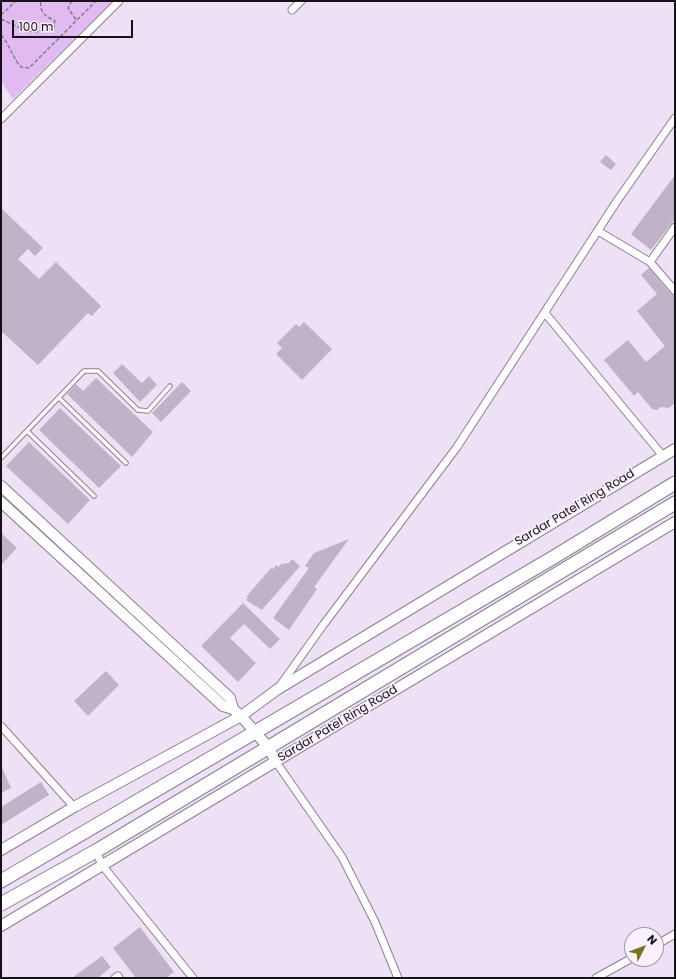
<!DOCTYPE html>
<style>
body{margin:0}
#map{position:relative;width:676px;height:979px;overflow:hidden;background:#efe1f5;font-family:Poppins,sans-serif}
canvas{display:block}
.frame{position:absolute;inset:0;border:2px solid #151117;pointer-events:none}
.north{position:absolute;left:624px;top:927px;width:40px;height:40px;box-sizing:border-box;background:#f9f1fd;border:1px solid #9e97a1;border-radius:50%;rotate:48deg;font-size:11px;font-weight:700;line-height:16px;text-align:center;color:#151117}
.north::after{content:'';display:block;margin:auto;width:14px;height:18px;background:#7a7418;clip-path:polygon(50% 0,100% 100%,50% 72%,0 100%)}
.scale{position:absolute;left:12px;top:20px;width:121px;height:18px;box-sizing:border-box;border:2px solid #151117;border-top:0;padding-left:5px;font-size:12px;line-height:14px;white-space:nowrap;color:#151117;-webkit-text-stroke:3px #f9f1fd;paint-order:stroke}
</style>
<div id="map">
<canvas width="676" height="979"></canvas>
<div class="frame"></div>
<div class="north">N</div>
<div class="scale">100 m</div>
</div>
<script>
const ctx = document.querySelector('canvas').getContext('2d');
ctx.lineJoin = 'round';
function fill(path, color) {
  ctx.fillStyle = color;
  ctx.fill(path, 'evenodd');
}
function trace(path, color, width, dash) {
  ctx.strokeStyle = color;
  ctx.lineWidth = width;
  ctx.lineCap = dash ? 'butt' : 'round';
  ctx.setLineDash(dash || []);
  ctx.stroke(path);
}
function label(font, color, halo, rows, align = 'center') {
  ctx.font = font + ' Poppins,sans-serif';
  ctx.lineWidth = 3.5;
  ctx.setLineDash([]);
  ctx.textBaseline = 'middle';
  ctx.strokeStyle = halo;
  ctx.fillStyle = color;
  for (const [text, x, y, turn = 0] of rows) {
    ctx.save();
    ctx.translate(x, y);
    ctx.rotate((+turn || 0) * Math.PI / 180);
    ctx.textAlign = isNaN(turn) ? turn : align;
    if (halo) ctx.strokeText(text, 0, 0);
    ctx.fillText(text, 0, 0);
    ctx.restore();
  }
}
fill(new Path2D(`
 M1,1h112l-100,98 -12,-18z`), '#e0baf0');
fill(new Path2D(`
 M606,155l10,9 -5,6 -11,-8z
 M675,175v44l-24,31 -20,-16z
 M1,208l42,40 -8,8 -7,-7 -10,10 21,20 17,-17 45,44 -9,10 -4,-3 -50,52 -37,-34z
 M649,268l22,26 4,2v107l-6,5 -9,-1 -3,3 -5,-1 -14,-17 -4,4 -30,-36 24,-20 18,22 19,-16 -28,-35 20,-17 -16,-19z
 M304,322l28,27 -30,31 -26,-26 6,-6 -5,-5 19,-19 3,3z
 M122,364l20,19 7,-7 8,9 -17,17 -27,-29z
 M96,378l57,54 -21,25 -65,-63 9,-10 7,7z
 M182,382l9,9 -30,31 -9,-9z
 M60,408l61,58 -22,22 -60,-58z
 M29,442l61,58 -22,24 -62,-58z
 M1,533l16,15 -16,17z
 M349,539l-35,48 3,2 -28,41 -16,-12 36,-50 -4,-2 9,-13z
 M292,559l8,7 -38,44 -16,-10 2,-2 -2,-1 25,-29 2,1 3,-4 2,2 3,-3 8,-1z
 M243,603l37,36 -10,10 -26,-25 -14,14 26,25 -18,19 -37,-36z
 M106,671l13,14 -31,31 -14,-15z
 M1,765l10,23 -10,5z
 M41,782l8,13 -48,30v-18z
 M140,927l34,45 -8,6h-30l-23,-30z
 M102,956l9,11 -13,11h-26z`), '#c1b3c7');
const lane = new Path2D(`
 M59,398l67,65
 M27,431l67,65
 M1,458l83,-87h14l40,39 10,1 22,-25`);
const street = new Path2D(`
 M292,10l9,-9
 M1,119l118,-118
 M598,231l52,31 25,29
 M650,262l25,-35
 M545,313l118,143
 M279,687l45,-63 133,-177 160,-246 58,-83
 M1,726l73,81
 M276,762l66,95 33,65 23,56
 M96,851l6,14 91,113
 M656,945l19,-11
 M115,978l3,-2 1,2
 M596,978l36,-20`);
const secondary = new Path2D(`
 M1,486l229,212 3,11
 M1,502l222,204 10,3 8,7 28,32 7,14
 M1,850l73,-43 167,-91 37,-27 397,-240
 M1,926l674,-404`);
const highway = new Path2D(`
 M1,881l553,-324 121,-74
 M1,904l95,-53 579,-348`);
trace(lane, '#8c7f91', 5.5);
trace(street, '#8c7f91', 9);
trace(secondary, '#8c7f91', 12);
trace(highway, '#8c7f91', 15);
trace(new Path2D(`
 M72,1l-4,7 9,13
 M1,15l15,-14
 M1,19c20,9 32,19 53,8l1,-6c-9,-5 -16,-8 -14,-20
 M1,35c9,10 11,22 20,32l8,1 67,-67`), '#877e8b', 1.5, [4, 2]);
trace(lane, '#fff', 3.5);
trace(street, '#fff', 7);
trace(secondary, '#fff', 10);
trace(highway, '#fff', 13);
label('12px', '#151117', '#f9f1fd', [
 ["Sardar Patel Ring Road",575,508,-31],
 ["Sardar Patel Ring Road",338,724,-31]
]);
</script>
